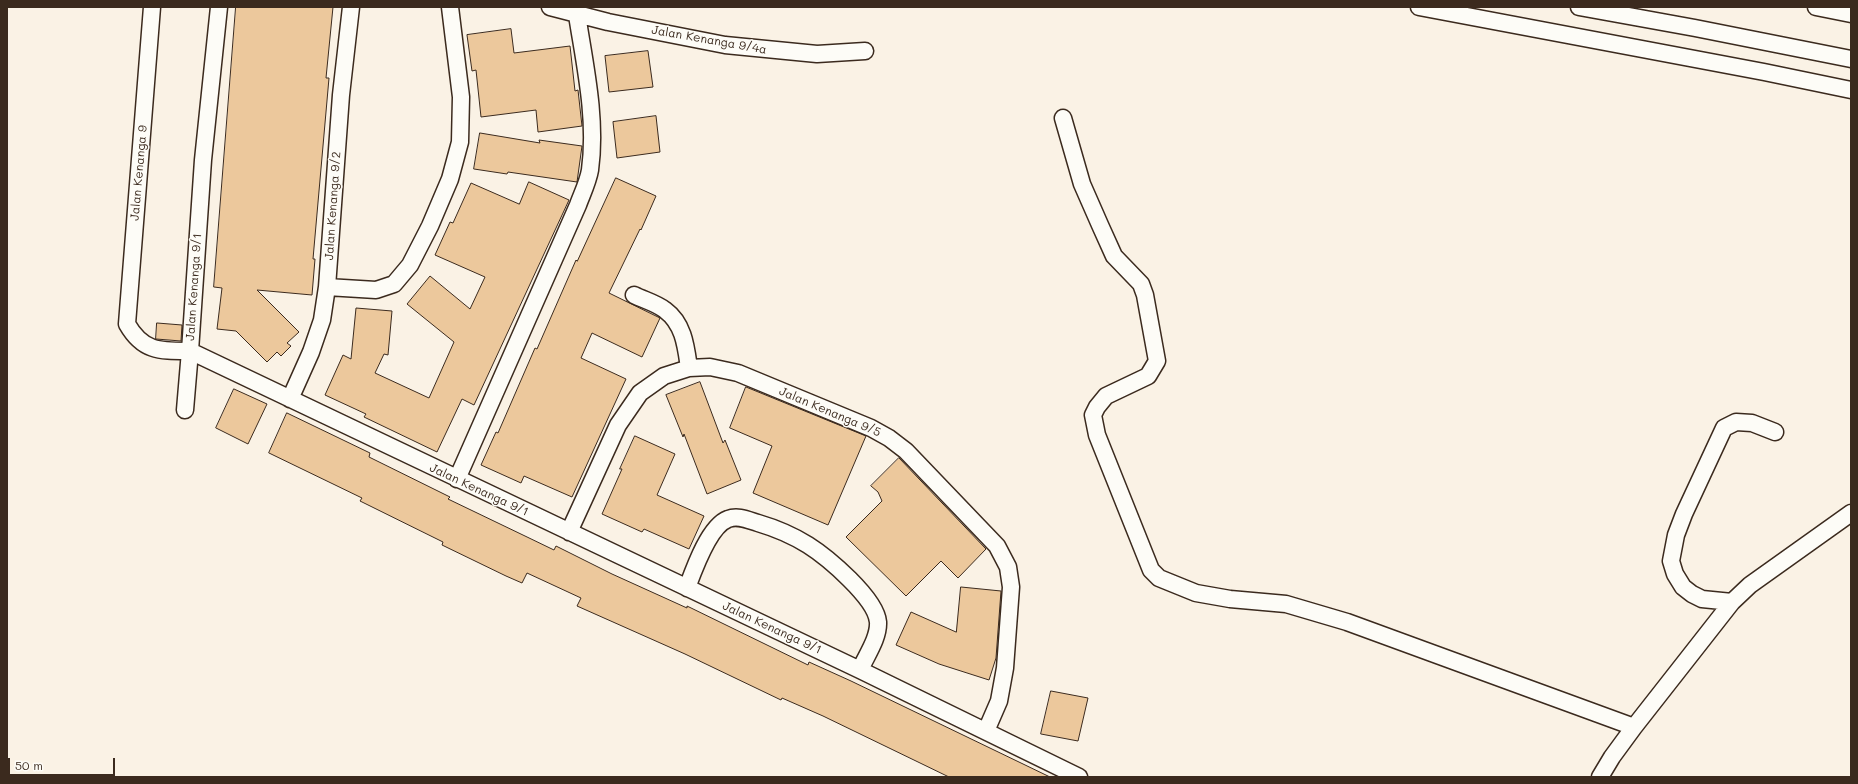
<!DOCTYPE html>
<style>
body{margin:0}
#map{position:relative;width:1858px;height:784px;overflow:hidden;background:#faf2e5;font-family:Mali,sans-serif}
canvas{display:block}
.frame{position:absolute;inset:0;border:8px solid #3b2a1e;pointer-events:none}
.scale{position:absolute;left:8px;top:758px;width:107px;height:18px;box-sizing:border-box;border:2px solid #3b2a1e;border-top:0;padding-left:5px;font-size:12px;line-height:14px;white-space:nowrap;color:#3b2a1e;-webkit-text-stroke:3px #fdfcf7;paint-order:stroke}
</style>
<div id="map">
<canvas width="1858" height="784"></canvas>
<div class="frame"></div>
<div class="scale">50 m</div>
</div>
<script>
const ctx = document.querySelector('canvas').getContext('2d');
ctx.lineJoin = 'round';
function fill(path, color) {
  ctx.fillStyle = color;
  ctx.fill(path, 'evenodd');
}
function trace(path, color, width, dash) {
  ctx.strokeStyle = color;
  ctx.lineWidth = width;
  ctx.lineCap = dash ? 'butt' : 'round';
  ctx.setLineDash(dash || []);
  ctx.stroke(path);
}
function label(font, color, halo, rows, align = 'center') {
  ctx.font = font + ' Mali,sans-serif';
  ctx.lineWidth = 3;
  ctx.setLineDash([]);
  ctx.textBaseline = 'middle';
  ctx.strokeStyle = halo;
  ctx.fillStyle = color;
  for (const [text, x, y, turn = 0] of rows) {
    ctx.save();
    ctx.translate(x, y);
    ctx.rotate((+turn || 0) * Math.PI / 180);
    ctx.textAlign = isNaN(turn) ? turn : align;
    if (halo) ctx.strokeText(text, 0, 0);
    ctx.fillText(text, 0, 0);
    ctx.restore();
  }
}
const building = new Path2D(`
 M236,7h97l-7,71h3l-16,181h2l-3,36 -55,-5 42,42 -12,11 4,3 -10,10 -4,-4 -10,10 -31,-31 -19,-2 5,-41 -8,-1z
 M511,29l3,24 56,-7 5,45 3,-1 4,36 -44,6 -2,-22 -55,7 -5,-47 -4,1 -5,-36z
 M648,51l5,36 -44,5 -4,-36z
 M656,116l4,36 -43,6 -4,-36z
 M480,133l60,10 -1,-3 43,6 -5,36 -69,-10 -1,2 -33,-5z
 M616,178l40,18 -15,34 -1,-1 -31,64 51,25 -18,39 -50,-24 -11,25 45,21 -54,118 -48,-21 -3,7 -40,-18 15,-33 2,1 37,-85 2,1 39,-89 1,1z
 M529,182l40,18 -95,205 -12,-6 -25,53 -73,-35 2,-3 -41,-19 18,-40 8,4 5,-51 36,3 -4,44 -4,-1 -9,19 54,25 25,-56 -47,-38 23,-28 40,33 15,-32 -50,-22 15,-33 3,1 18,-40 48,21z
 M157,323l25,2 -1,16 -25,-2z
 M700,382l23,61 2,-3 16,40 -34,14 -23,-60 -1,3 -17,-42z
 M746,387l120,49 -38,89 -75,-32 19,-47 -42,-18z
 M234,389l33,15 -19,40 -32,-16z
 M287,413l83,40 -1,4 81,40 -2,2 77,37 29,14 2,-4 56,28 75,34v-2l121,59 1,-3 42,19 199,96h-101l-126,-61 -41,-18 -1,2 -96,-46 -108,-48 4,-8 -54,-25 -5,10 -16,-7 -64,-31 1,-3 -83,-41 2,-3 -93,-45z
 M635,436l40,18 -18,41 47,21 -15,33 -45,-20 -2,3 -40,-18 20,-45h-2z
 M899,458l87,91 -28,29 -17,-17 -35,35 -60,-59 36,-36 -4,-9 -7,-6z
 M961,587l40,4 -5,67 -7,22 -50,-16 -43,-19 15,-33 45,20z
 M1051,691l37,7 -10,43 -37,-7z`);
fill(building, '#ecc89c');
trace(building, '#3b2a1e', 1);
const minor = new Path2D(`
 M152,7l-25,317c16,28 33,27 63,27
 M219,7l-16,153 -13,191 670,319 219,107
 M550,7l58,15 117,23 92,9 48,-3
 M1419,7l345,65 87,18
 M1579,7l116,21 156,31
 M1816,7l35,7
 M1063,118l19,66 18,41 14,31 27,28 4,11 12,66 -9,15 -42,20 -9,11 -4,8 4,20 54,135 8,8 37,15 34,6 56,5 61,18 287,105
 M327,287l49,3 18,-6 16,-19 20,-39 20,-47 10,-37 1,-45 -11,-90
 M634,295c10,5 22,8 31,15 19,14 21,37 24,58
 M290,399l21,-47 11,-32 5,-33 14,-192 10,-88
 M185,410l5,-59
 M457,479l121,-274c4,-11 10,-23 12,-35 7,-51 -5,-104 -13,-155
 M569,532l49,-107 22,-32 24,-17 25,-8 21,-1 28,6 133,55 18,10 17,13 91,95 11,21 3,20 -6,81 -6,33 -13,30
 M687,588c7,-19 22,-62 41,-69 10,-4 20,1 30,4 17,5 34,12 50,22 19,12 68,53 70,77 1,16 -12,34 -18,48
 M1732,602l-30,-3 -10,-5 -9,-7 -8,-13 -4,-13 5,-26 8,-21 40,-86 12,-6 16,1 23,9
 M1600,777l12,-20 22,-30 98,-125 18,-17 101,-72`);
trace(minor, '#3b2a1e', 19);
trace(minor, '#fdfcf7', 16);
label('12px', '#3b2a1e', '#fdfcf7', [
 ["Jalan Kenanga 9/4a",709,40,10],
 ["Jalan Kenanga 9",139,173,-85],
 ["Jalan Kenanga 9/2",333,206,-86],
 ["Jalan Kenanga 9/1",194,287,-86],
 ["Jalan Kenanga 9/5",830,412,23],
 ["Jalan Kenanga 9/1",479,490,25],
 ["Jalan Kenanga 9/1",772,628,25]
]);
</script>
